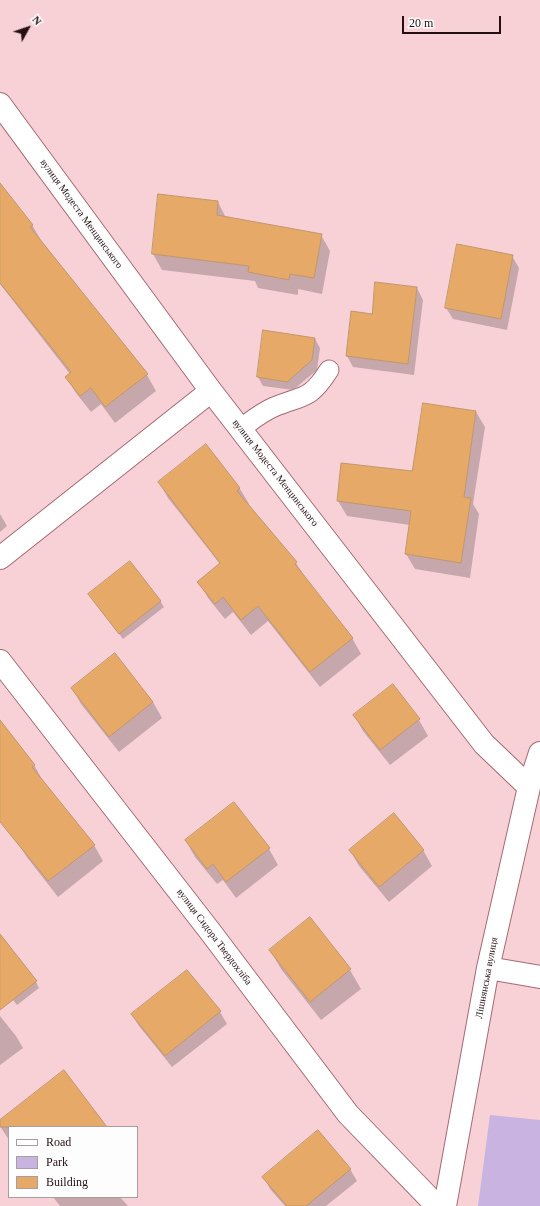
<!DOCTYPE html>
<meta charset="utf-8">
<style>
body{margin:0}
#map{position:relative;width:540px;height:1206px;overflow:hidden;background:#f8d1d7;font-family:"Times New Roman",serif}
canvas{display:block}
.legend{position:absolute;left:8px;top:1126px;width:130px;height:72px;box-sizing:border-box;background:#fdfdfd;border:1px solid #a79e9f;margin:0;padding:5px 7px;list-style:none;font-size:12px;color:#250f13}
.legend li{display:flex;align-items:center;gap:8px;height:20px}
.legend b{width:20px;border:1px solid #a79e9f}
.north{position:absolute;left:8px;top:8px;width:40px;height:40px;-webkit-text-stroke:3px #fdfdfd;paint-order:stroke;rotate:50deg;font-size:11px;font-weight:700;line-height:16px;text-align:center;color:#250f13}
.north::after{content:'';display:block;margin:auto;width:14px;height:18px;background:#250f13;clip-path:polygon(50% 0,100% 100%,50% 72%,0 100%)}
.scale{position:absolute;left:402px;top:16px;width:99px;height:18px;box-sizing:border-box;border:2px solid #250f13;border-top:0;padding-left:5px;font-size:12px;line-height:14px;white-space:nowrap;color:#250f13;-webkit-text-stroke:3px #fdfdfd;paint-order:stroke}
</style>
<div id="map">
<canvas width="540" height="1206"></canvas>
<ul class="legend">
<li><b style="height:5px;background:#fff"></b>Road</li>
<li><b style="height:11px;background:#c9b3e0"></b>Park</li>
<li><b style="height:11px;background:#e6a967"></b>Building</li>
</ul>
<div class="north">N</div>
<div class="scale">20 m</div>
</div>
<script>
const ctx = document.querySelector('canvas').getContext('2d');
ctx.lineJoin = 'round';
function fill(path, color) {
  ctx.fillStyle = color;
  ctx.fill(path, 'evenodd');
}
function trace(path, color, width, dash) {
  ctx.strokeStyle = color;
  ctx.lineWidth = width;
  ctx.lineCap = dash ? 'butt' : 'round';
  ctx.setLineDash(dash || []);
  ctx.stroke(path);
}
function label(font, color, halo, rows, align = 'center') {
  ctx.font = font + ' "Times New Roman",serif';
  ctx.lineWidth = 4;
  ctx.setLineDash([]);
  ctx.textBaseline = 'middle';
  ctx.strokeStyle = halo;
  ctx.fillStyle = color;
  for (const [text, x, y, turn = 0] of rows) {
    ctx.save();
    ctx.translate(x, y);
    ctx.rotate((+turn || 0) * Math.PI / 180);
    ctx.textAlign = isNaN(turn) ? turn : align;
    if (halo) ctx.strokeText(text, 0, 0);
    ctx.fillText(text, 0, 0);
    ctx.restore();
  }
}
fill(new Path2D(`
 M490,1115l50,5v86h-62z`), '#c9b3e0');
fill(new Path2D(`
 M0,184l32,41 10,17 105,133 9,16 -41,32 -14,-19 -10,8 -15,-19 -10,-16 4,-3 -70,-90z
 M218,202l8,16 95,17 9,16 -8,43 -24,-5v6l-40,-7 -3,-7 -93,-11 -9,-16z
 M512,256l7,12 -12,62 -54,-11 -7,-11z
 M417,288l6,12 -9,75 -61,-8 -6,-11 26,-41z
 M264,331l51,8 5,9 -3,22 -24,20 -30,-4 -5,-9z
 M476,412l9,15 -12,77 6,10 -9,64 -55,-9 -9,-15 4,-29 -63,-9 -9,-15 75,-28z
 M206,446l34,43 9,15 -1,1 48,58 10,16 46,59 9,16 -41,33 -52,-66 -17,14 -18,-23 -8,7 -17,-21 -9,-16 21,-18 -52,-66 -9,-16z
 M0,514l7,12 -7,6z
 M93,600l67,1 4,6 -41,32z
 M393,685l26,35 9,16 -38,29 -27,-34 -9,-16z
 M72,688l81,14 9,16 -43,34 -38,-48z
 M0,736l34,29 9,16 51,64 9,16 -45,36 -32,-41 -26,-44z
 M234,803l35,46 9,16 -42,33 -13,-18 -6,4 -22,-27 -9,-16z
 M350,850h73l9,16 -43,36 -30,-36z
 M309,919l41,51 11,19 -40,31 -40,-51 -11,-19z
 M0,958l36,24 3,6 -22,17 -17,-21z
 M187,971l33,41 7,12 -55,43 -33,-41 -7,-11z
 M0,1016l16,20 7,12 -23,17z
 M0,1121l105,6h-96v13l-9,-14z
 M350,1169l7,12 -31,25h-41l-15,-17 -6,-12z
 M53,1197h67l8,9h-68z`), '#0003');
const building = new Path2D(`
 M0,183l33,42 -3,2 118,147 -43,33 -14,-19 -11,8 -15,-19 6,-5 -71,-89z
 M158,194l60,7 -1,14 105,19 -8,44 -24,-4 -1,6 -41,-8 1,-6 -97,-12z
 M457,244l56,11 -12,64 -56,-11z
 M375,282l42,5 -9,77 -62,-8 5,-45 21,3z
 M263,330l52,8 -3,22 -25,22 -30,-5z
 M423,403l53,8 -12,86 7,1 -10,65 -56,-9 6,-43 -74,-10 4,-38 71,8z
 M206,444l34,44 -3,3 60,71 -2,2 58,74 -43,34 -52,-66 -17,14 -18,-23 -8,7 -18,-22 23,-19 -62,-81z
 M130,561l31,40 -42,33 -31,-40z
 M115,653l38,49 -44,35 -38,-49z
 M393,684l27,35 -40,31 -27,-35z
 M0,720l35,45 -3,2 63,78 -47,36 -48,-59z
 M234,802l36,46 -44,34 -13,-18 -6,5 -22,-29z
 M394,813l30,37 -45,37 -30,-37z
 M310,917l41,52 -41,33 -41,-52z
 M0,934l37,47 -37,29z
 M187,970l34,41 -56,45 -34,-42z
 M64,1070l43,57h-107v-7z
 M318,1130l33,39 -45,37h-19l-25,-29z`);
fill(building, '#e6a967');
trace(building, '#c0976d', 1);
const service = new Path2D(`
 M240,429c11,-8 22,-17 34,-22 30,-12 36,-7 55,-37`);
const minor = new Path2D(`
 M0,104l211,287 273,353 45,43
 M0,558l211,-167
 M0,661l209,269 139,184 89,92
 M488,968l52,9
 M445,1206l43,-238 41,-181 11,-34`);
trace(service, '#a46a75', 21);
trace(minor, '#a46a75', 24);
trace(service, '#fff', 19);
trace(minor, '#fff', 22);
label('10px', '#250f13', '#fdfdfd', [
 ["вулиця Модеста Менцинського",81,214,54],
 ["вулиця Модеста Менцинського",275,473,52],
 ["вулиця Сидора Твердохліба",214,937,53],
 ["Лішнянська вулиця",487,978,-79]
]);
</script>
